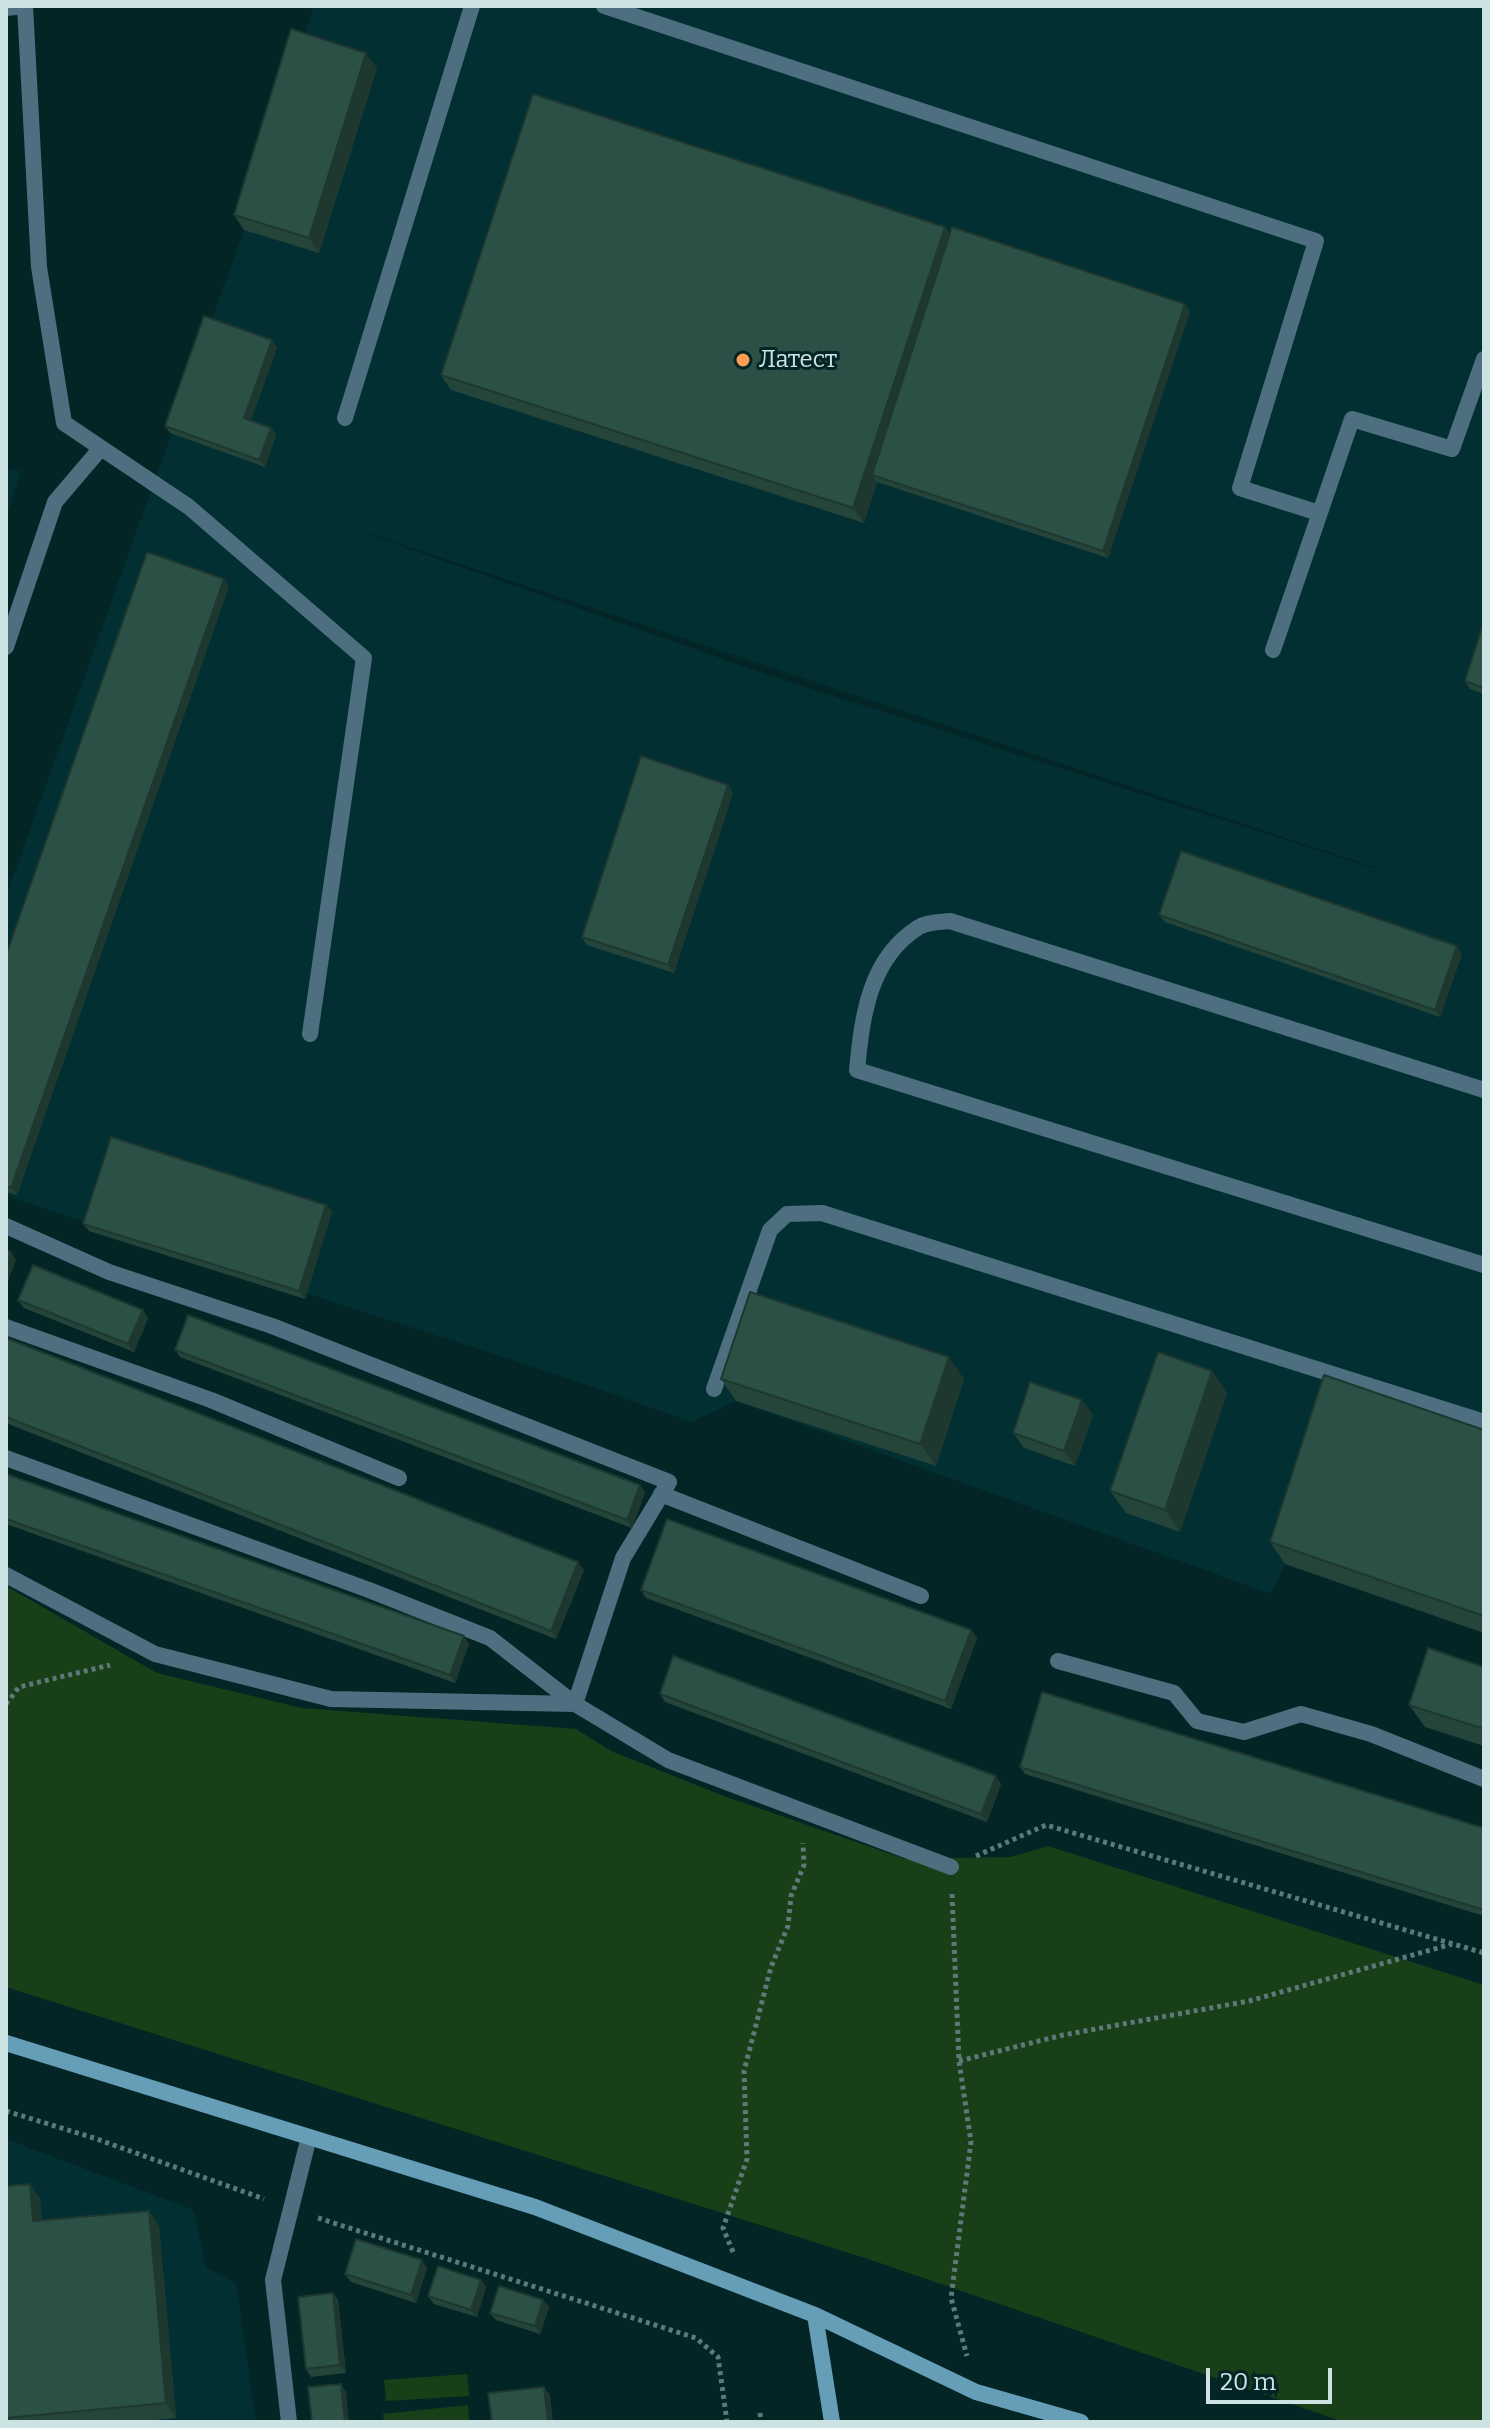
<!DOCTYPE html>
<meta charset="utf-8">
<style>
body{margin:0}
#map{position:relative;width:1490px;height:2428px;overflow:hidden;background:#032526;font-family:Bitter,serif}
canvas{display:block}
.frame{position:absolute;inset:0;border:8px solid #cce2e3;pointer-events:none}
.scale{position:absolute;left:1206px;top:2368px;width:126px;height:36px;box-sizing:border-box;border:4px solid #cce2e3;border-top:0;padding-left:10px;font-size:24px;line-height:28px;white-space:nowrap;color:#cce2e3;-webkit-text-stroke:6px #032526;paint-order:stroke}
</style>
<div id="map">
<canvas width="1490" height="2428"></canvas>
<div class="frame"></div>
<div class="scale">20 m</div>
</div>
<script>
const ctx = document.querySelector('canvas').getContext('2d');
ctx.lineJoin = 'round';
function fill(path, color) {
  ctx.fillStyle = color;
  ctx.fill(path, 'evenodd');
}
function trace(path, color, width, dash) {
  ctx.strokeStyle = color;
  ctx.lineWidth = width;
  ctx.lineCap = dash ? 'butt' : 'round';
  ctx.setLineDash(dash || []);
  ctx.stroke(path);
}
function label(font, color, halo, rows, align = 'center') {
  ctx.font = font + ' Bitter,serif';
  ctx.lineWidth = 6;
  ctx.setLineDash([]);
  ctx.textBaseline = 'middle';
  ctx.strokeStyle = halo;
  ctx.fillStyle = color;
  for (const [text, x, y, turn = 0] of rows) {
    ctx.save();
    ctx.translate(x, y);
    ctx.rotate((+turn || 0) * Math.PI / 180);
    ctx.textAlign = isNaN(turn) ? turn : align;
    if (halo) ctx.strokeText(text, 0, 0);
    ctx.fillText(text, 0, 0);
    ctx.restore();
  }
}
fill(new Path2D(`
 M314,6h1170v1627l-198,-69 -15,30 -535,-193 -44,21 -134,-47 -552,-179v-299l238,-667zM336,523l1041,345v1l-603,-192z
 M6,469l15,2 -15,46z
 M6,2139l188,71 12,57 30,16 20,139h-250z`), '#022f32');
fill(new Path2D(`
 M6,1586l151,87 145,35 274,21 35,22 113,45 181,63 106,-2 37,-11 436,139v437h-140l-473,-162 -865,-273z
 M467,2374l2,22 -83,5 -2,-21z
 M468,2405l1,17h-85l-1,-8z`), '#183f17');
trace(new Path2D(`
 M6,1704l13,-17 91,-22
 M976,1856l70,-31 438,128
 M952,1894l7,167 12,81 -20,156 16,58
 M959,2061l104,-26 186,-34 203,-57
 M6,2111l88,27 170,61
 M318,2218l378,120 22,19 9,65
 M733,2252l-10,-24 24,-69 -3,-88 27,-104 17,-41 3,-30 13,-31 -1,-22
 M760,2413l1,9`), '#5d7a7b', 5, [4, 4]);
trace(new Path2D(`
 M25,6l14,261 25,156 125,84 175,151 -54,376
 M604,6l712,235 -76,247 79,25
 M6,8l19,-2
 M345,418l127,-412
 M6,647l49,-145 46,-54
 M1273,650l79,-231 100,30 32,-90
 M1484,1090l-534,-169c-9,1 -23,1 -31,6 -50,31 -57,90 -62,143l627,195
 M6,1226l103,46 163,54 397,156 -46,76 -48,146 93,56 283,107
 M6,1327l205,73 188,78
 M714,1389l56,-159 17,-16 35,-1 662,209
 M6,1458l363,132 121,48 85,66
 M661,1494l260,102
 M6,1575l149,79 176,45 244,5
 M1058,1661l116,32 23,28 47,11 57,-18 70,20 113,45
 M289,2422l-16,-142 36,-143`), '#4e6f7f', 16);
trace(new Path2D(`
 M6,2043l529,164 280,108 161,77 105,30
 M815,2315l17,107`), '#669db7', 16);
fill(new Path2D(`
 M377,68l-58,185 -75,-23 -10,-15z
 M950,234l240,77 -82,247 -231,-76 -13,41 -413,-133 -10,-15z
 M272,340l5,8 -26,72 20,8 5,7 -11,32 -95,-34 -5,-7z
 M229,586l-212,609 -11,-3v-237z
 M1484,621v73l-14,-5 -5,-8z
 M733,793l-59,180 -87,-28 -5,-8z
 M1159,915l303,39 -22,63 -275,-95z
 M326,1205l6,7 -27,87 -216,-68 -6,-7z
 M18,1300l130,18 -14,34 -110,-44z
 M6,1338l578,232 -28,69 -550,-216z
 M175,1350l465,135 5,8 -13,35 -452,-171z
 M1212,1371l15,22 -47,139 -54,-19 -16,-22z
 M721,1379h243l-28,87 -200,-65z
 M1082,1400l11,15 -18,51 -51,-18 -11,-15z
 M1484,1430v203l-199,-69 -15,-22z
 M6,1474l463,170 -14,39 -449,-159z
 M641,1590l330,40 6,8 -26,71 -305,-111z
 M1484,1667v79l-59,-19 -16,-22z
 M660,1694l341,90 -14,38 -322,-120z
 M1020,1767l464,61v88l-459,-142z
 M30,2184l10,15 2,21 107,-9 10,15 17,192 -41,4h-129v-236z
 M422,2260l5,8 -11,35 -65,-21 -6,-8z
 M481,2280l5,7 -9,30 -43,-13 -6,-8z
 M333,2293l5,7 8,73 -35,4 -5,-8z
 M543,2300l6,7 -9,27 -44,-14 -6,-7z`), '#25453b');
fill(new Path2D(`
 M366,53l11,15 -58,185 -10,-15z
 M945,227l11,15 -84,233 5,7 -13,41 -11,-15z
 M1185,304l5,7 -82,247 -5,-7z
 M272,340l5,8 -28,78 -5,-8z
 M271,428l5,7 -11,32 -6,-7z
 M224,579l5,7 -212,609 -6,-7z
 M728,785l5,8 -59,180 -6,-8z
 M1457,946l5,8 -22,63 -5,-7z
 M326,1205l6,7 -27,87 -6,-8z
 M11,1252l5,8 -10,27v-22z
 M143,1310l5,8 -14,34 -6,-8z
 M949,1357l15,22 -28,87 -16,-22z
 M1212,1371l15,22 -47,139 -15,-22z
 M1082,1400l11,15 -18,51 -11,-15z
 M640,1485l5,8 -13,35 -5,-8z
 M578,1562l6,8 -28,69 -5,-8z
 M971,1630l6,8 -26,71 -6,-8z
 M464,1636l5,8 -14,39 -5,-8z
 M996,1776l5,8 -14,38 -6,-8z
 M30,2184l10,15 4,37 -11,-15z
 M149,2211l10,15 17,192 -10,-15z
 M422,2260l5,8 -11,35 -5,-8z
 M481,2280l5,7 -9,30 -6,-7z
 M333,2293l5,7 8,73 -6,-8z
 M543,2300l6,7 -9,27 -5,-8z
 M341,2384l5,7 3,31h-4z
 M544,2387l6,8 3,27h-5z`), '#1e3830');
const building = new Path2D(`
 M291,29l75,24 -57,185 -75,-23z
 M533,94l412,133 -92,281 -412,-133z
 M952,227l233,77 -82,247 -231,-76z
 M204,316l68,24 -28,78 27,10 -12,32 -94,-34z
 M147,552l77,27 -213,609 -5,-2v-231z
 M1484,621v67l-19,-7z
 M641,756l87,29 -60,180 -86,-28z
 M1181,851l276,95 -22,64 -276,-95z
 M111,1137l215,68 -27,86 -216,-67z
 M6,1251l5,1 -5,13z
 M33,1265l110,45 -15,34 -110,-44z
 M750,1292l199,65 -29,87 -199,-65z
 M188,1315l452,170 -13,35 -452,-170z
 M6,1338l572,224 -27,69 -545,-214z
 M1158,1352l54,19 -47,139 -55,-19z
 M1324,1375l160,55v186l-214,-74z
 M1030,1382l52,18 -18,51 -51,-18z
 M6,1474l458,162 -14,39 -444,-156z
 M667,1519l304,111 -26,71 -304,-111z
 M1428,1648l56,19v62l-75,-24z
 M673,1656l323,120 -15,38 -321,-120z
 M1042,1692l442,136v82l-464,-143z
 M30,2184l3,37 116,-10 17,192 -160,15v-232z
 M356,2239l66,21 -11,35 -66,-21z
 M438,2266l43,14 -10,30 -43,-14z
 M499,2286l44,14 -8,26 -45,-13z
 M333,2293l7,72 -34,4 -8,-72z
 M341,2384l4,38h-33l-4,-35z
 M544,2387l4,35h-56l-4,-29z`);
fill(building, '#2b5045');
trace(building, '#1e3830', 2);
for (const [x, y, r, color] of [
 [743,360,8,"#fb9e51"]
]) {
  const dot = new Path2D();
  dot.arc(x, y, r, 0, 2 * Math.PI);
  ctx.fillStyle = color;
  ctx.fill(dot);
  trace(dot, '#032526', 3);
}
label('24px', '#cce2e3', '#032526', [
 ["Латест",759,360]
], 'left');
</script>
